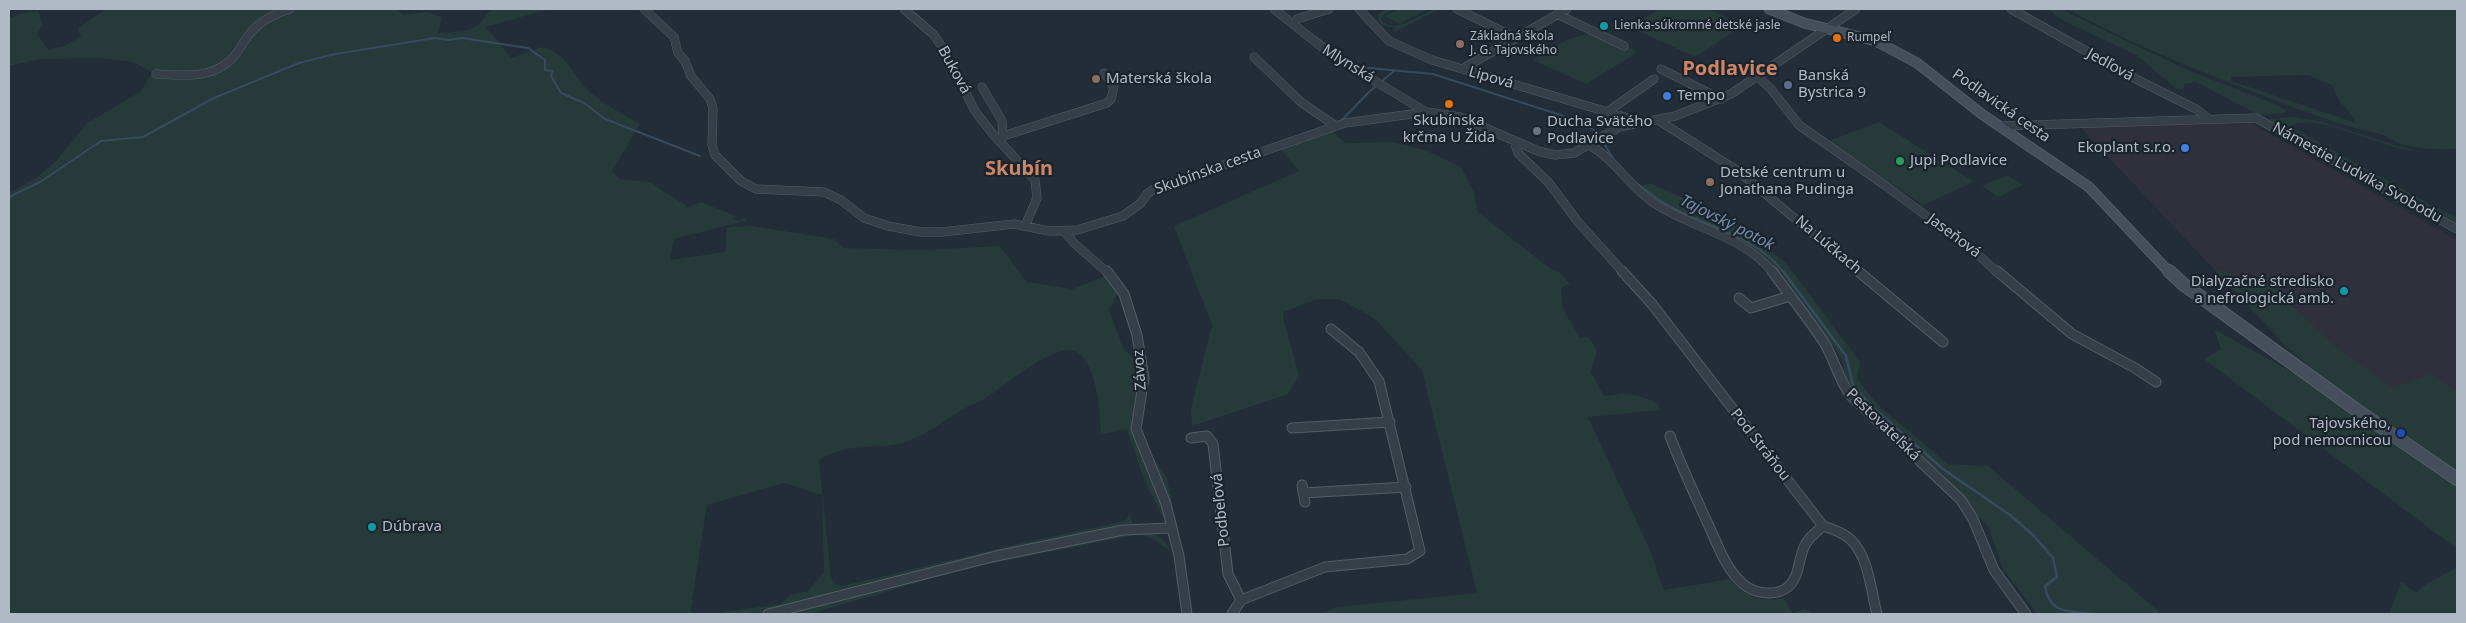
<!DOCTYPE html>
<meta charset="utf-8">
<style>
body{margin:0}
#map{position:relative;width:2466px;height:623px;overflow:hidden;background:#222d37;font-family:"Noto Sans",sans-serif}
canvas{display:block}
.frame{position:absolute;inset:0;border:10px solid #b0bac4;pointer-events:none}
</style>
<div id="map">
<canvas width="2466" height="623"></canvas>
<div class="frame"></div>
</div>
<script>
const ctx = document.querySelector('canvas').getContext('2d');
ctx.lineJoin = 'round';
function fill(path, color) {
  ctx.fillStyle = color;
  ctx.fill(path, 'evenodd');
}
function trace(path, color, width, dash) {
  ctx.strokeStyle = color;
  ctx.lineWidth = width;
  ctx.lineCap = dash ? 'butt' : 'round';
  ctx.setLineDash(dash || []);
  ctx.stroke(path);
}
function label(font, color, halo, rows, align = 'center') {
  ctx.font = font + ' "Noto Sans",sans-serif';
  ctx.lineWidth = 4.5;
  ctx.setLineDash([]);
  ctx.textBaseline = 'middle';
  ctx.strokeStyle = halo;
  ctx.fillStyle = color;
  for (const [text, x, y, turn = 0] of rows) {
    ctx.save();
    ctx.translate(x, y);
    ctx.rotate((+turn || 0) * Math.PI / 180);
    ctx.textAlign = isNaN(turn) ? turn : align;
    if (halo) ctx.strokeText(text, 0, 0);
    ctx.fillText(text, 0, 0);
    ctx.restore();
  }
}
fill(new Path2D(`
 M2251,123l206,117v221l-171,-115 -206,-219z`), '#30303c');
fill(new Path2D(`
 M106,9h290l7,6 23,-3 16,5 -4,16 28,-2 12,-6 13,-16h58l-63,18 25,31 31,-11c26,7 29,26 45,42 16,15 35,25 53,35l-28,47 7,8 31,3 38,25 13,-5 35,14 -3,3 6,2 4,-3 5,2 -74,19 -4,21 55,-8 2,-25 25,-1 82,13 10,9 76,2 80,-4 27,36 46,7 34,-14 12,16 -10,19 15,40 12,9 5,28v52l26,39 6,30 -11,7 -18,-35 -17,-50 -26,4c-1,-22 -4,-74 -27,-83 -18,-8 -69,34 -85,45 -6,4 -13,7 -20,10 -20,11 -48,33 -70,38 -26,5 -58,-1 -80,17l12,116 4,7 7,2 176,-42 107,-23 5,-7 3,10 30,15 8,12 -17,-11 -13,-6 -173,34 -159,46h-99l71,-10 9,-9 18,-4 16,-19 -2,-77 -38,-12 -77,22 -17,109h-681v-421l27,-15 21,-18 30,-37 53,-31 12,-19 -18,-11 -36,-4 -58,1 -31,7v-48l18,-6 11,-1 5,13 -6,10 11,15 16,-3 17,-9 -3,-9z
 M1386,9h8l-11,6 -2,5c17,17 41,-11 59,-11l-45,23 -4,-2 4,-2 -12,-3 -5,-5v-5z
 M1399,9h24l3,1 -27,14 -14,-8z
 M1660,9h47l38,16 -50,32 -65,-30z
 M2049,9h12l124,60 92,36 8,5v3l-26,2 -63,-33 -11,2 -2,4 2,2 -8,-1 -41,-34 -74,-35z
 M2068,9h389v140c-19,1 -37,0 -56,-5 -8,-3 -15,-9 -24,-11 -39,-8 -77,-23 -115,-38 -66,-25 -132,-51 -194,-86zM2307,75l25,10c7,22 17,22 24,38l-125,-42v-4z
 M1595,32l43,20 -52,32 -53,-24 35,-21z
 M2293,117l26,4 95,30c-34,-3 -97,-40 -124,-25l141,79 26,12v8l-188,-106z
 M1879,122l95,60 -51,23 -94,-64z
 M1330,130l16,13 47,-1 32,8 36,17 13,25 3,19 71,56 11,5 11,12 -9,4 2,21 17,29 9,-1 8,13 -6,22 13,24 24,-3 27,8 6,9 -73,7 61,131 15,42 66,-11c14,17 31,24 54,19l9,15 12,-4 8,5h-492l16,-7 140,-14 -55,-223 -48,-52 -35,-19h-22l-33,13 -1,5 16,59 -11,18 -96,32 -1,-17 21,-84 -38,-99 125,-55 -19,-23z
 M2007,175l16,10 -25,12 -16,-11z
 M1650,183l81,37 55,43 74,99 -3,17 22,27 69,58 40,2 174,148h-125l-34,-45 -14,-41 -46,-49 3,-2 -85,-74 -14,-20 -5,-23 -9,-14 -60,-80 -23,-18 -83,-40 -28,-21z
 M2213,268l61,19 57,56 62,45 37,-14 27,17v158l-253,-190 17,-10 -7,-20 101,56 10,-5 -39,-34z
 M2457,567v47h-68l12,-33 15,12 9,-8z`), '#253a39');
trace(new Path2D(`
 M1280,9l6,5
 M1316,37l23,18
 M1358,67l75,7 146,47 18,11 17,28
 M1341,121l29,-30 24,-20
 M1635,182c10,7 20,16 31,22 38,22 91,32 118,69
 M9,197l31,-15 61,-41 42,-4 71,-39 85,-35 36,-9 100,-16 13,2 14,-2 66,10 17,12v10l8,1 -2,5 10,17 23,10 21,16 95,37`), '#364b5e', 2);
trace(new Path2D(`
 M1783,271l63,85 7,29 16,19 74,65 67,46 24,21 19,22 4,19 -12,9c4,28 24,25 47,28`), '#364b5e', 2.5);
const streetFar1 = new Path2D(`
 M644,9l30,28 4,16 7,8 6,15 19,23 3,9 -1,37 3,10 26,26 15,8 68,3 17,8 23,18 24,8 33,6h21l72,-8 35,7 28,-1 46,-14 18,-13 6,-9 7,-5 191,-66 82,-11 33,5 78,34 17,4 19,-2 45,-26 56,-11 56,-22 125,-85
 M904,9l29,25 10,14 32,63 17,22 43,47 2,18 -12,28
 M1274,9l58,46 94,57
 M1359,9l30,32 43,19 206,61
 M1457,9l59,29
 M2011,9l125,70 60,30 13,10
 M1557,14l67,32
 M1297,19l32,-10
 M1254,57l48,46 34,23
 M1462,69l105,-60
 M1661,69l60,30
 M156,74c24,1 51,5 71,-11 9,-6 13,-16 19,-24 11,-17 26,-24 44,-30
 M1760,79l11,10 28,36 87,61 89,66 23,21
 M982,87l20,34 1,16
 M1607,112l47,-33
 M1658,120l80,51 122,102
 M2000,126l256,-8 201,111
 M997,138l110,-35 4,-4 3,-12 -10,-14
 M1515,144l3,9 31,30 29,39 46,51
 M1591,146c24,14 39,41 63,57 35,24 93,34 119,70
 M1065,232l9,11 34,30`);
const street = new Path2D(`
 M1107,271l17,23 13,41 7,43 -8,51 30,75 13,52 8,58
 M1622,271l30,33 171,222
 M1772,271c17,24 37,48 53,73 10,17 14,37 26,52l110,104 12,19 21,51 32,44
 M1858,271l85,71
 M1997,271l75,63 63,34 21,14
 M1739,298l12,10 39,-12
 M1292,428l98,-6
 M1670,436c11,30 25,59 38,88 9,19 17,44 34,59 12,11 33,14 46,4 12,-10 10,-29 17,-42 4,-8 11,-13 18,-19
 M1191,438l16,-2 6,8 15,130 13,26
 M1302,485l3,17
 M1303,493l103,-6
 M1823,526c10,3 21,7 28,14 18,17 20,52 26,74
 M768,614l228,-58 127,-26 47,-2
 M1232,614l9,-14 84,-33 82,-8 13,-8 -41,-170 -20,-29 -28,-23`);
const secondaryFar1 = new Path2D(`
 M1769,9l35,14 72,18 41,22 66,52 106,72 81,86`);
const secondary = new Path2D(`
 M2169,271l14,13 175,127 99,68`);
trace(streetFar1, '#535d66', 9);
trace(street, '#535d66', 11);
trace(secondaryFar1, '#535d66', 11);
trace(secondary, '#535d66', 14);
trace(streetFar1, '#363f48', 8);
trace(street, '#363f48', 9);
trace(secondaryFar1, '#444f5b', 9);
trace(secondary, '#444f5b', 12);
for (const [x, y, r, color] of [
 [1604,26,5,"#0f9aa8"],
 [1837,38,5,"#e8710a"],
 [1460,44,5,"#8d6e63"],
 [1096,79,5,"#8d6e63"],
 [1788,85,5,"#5c6f8a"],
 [1667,96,5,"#3f7fe0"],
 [1449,104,5,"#e8710a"],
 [1537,131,5,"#6b7280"],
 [2185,148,5,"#3f7fe0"],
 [1900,161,5,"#2e9e5b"],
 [1710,182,5,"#8d6e63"],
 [2344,291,5,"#0f9aa8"],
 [2401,433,5,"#1a4fb4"],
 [372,527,5,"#0f9aa8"]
]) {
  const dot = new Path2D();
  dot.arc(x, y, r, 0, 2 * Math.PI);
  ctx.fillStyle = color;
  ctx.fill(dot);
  trace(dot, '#1b242d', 2);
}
label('12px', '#b0bac4', '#1b242d', [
 ["Lienka-súkromné detské jasle",1614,26],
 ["Základná škola",1470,37],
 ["J. G. Tajovského",1470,51],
 ["Rumpeľ",1847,38]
], 'left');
label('15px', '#b0bac4', '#1b242d', [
 ["Mlynská",1348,64,32],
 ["Jedľová",2110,65,29],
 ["Buková",954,70,61],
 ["Lipová",1491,78,16],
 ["Podlavická cesta",2001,106,35],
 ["Skubínska cesta",1208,171,-20],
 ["Námestie Ludvíka Svobodu",2357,173,29],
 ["Jaseňová",1954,236,37],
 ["Na Lúčkach",1828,245,40],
 ["Závoz",1140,370,-94],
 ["Pestovateľská",1883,425,44],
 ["Pod Stráňou",1760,445,52],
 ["Podbeľová",1221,510,-96]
]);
label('15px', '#b0bac4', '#1b242d', [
 ["Banská",1798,76],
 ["Bystrica 9",1798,93],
 ["Materská škola",1106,79],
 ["Tempo",1677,96],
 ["Skubínska",1449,121,"center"],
 ["krčma U Žida",1449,138,"center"],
 ["Ducha Svätého",1547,122],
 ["Podlavice",1547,139],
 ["Ekoplant s.r.o.",2175,148,"right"],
 ["Jupi Podlavice",1910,161],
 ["Detské centrum u",1720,173],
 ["Jonathana Pudinga",1720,190],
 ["Dialyzačné stredisko",2334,282,"right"],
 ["a nefrologická amb.",2334,299,"right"],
 ["Tajovského,",2391,424,"right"],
 ["pod nemocnicou",2391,441,"right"],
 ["Dúbrava",382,527]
], 'left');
label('italic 16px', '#728ea7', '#1b242d', [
 ["Tajovský potok",1727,223,27]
]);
label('bold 20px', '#cd8663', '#1b242d', [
 ["Podlavice",1730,69],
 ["Skubín",1019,169]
]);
</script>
